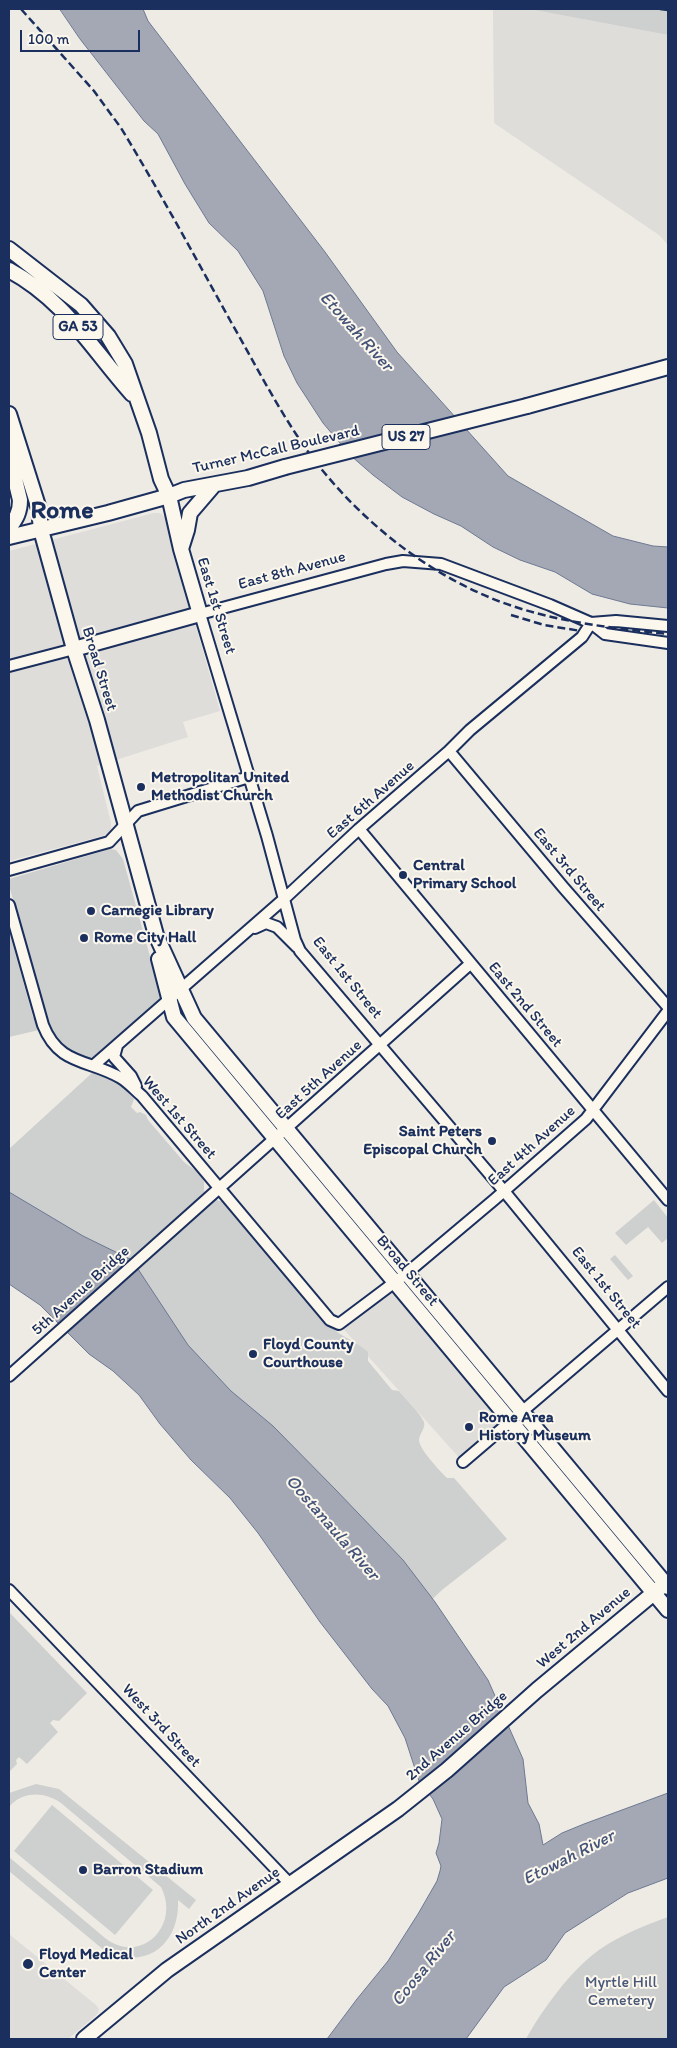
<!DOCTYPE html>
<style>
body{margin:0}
#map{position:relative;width:677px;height:2048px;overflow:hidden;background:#eeebe4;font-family:Itim,sans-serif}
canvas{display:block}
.frame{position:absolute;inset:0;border:10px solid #1b2f5e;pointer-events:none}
.scale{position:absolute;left:20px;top:30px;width:120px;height:22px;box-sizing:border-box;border:2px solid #1b2f5e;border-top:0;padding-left:6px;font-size:15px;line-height:18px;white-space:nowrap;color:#1b2f5e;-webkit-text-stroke:4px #fbf7ec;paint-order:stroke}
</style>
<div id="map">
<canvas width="677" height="2048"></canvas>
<div class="frame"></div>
<div class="scale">100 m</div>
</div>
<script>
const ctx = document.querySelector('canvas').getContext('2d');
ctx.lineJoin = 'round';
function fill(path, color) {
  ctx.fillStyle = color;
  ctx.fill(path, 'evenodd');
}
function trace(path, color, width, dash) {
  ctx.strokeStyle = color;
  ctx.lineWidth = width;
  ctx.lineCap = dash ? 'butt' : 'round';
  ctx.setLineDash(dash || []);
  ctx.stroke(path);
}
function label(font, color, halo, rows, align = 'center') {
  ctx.font = font + ' Itim,sans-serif';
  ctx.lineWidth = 4;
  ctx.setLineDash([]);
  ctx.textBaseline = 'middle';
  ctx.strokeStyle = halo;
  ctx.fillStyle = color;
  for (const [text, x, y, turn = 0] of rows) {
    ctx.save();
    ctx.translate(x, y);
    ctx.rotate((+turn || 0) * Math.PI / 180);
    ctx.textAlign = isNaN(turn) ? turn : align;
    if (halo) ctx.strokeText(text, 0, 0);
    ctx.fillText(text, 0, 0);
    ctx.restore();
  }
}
fill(new Path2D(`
 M493,9h36l139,26v210l-9,-10 -165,-112z
 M154,513h6l5,4 55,194 -37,11 5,15 -91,29 14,57v7l-5,5 -97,26v-310z
 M394,1282l117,140 -48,40 -124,-138z
 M9,1934l87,71 3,4 -1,4 -5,5 -25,21h-59z`), '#deddda');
fill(new Path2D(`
 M529,9h139v26z
 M110,849l6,1 7,9 38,137 -2,6 -67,58c-22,-2 -35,-19 -45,-36l-38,-139v-6z
 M9,931l24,86 2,1 4,12 -30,7z
 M99,1072c14,7 29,12 35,27l-3,8 6,6 3,-1 6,3 2,5 36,42 15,11 5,9v9l15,10h5l106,125c11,11 26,15 38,26v9l24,29 7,1c6,7 22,23 25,31 2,6 -5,12 -5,18 0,9 21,31 28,38h7l53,61 -65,51 -45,43 -388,-400v-84l83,-76z
 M654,1200l14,18v20l-6,5 -14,-16 -22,18 -11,-12z
 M615,1255l18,21 -5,4 -18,-21z
 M9,1612l78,81 -28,28 -6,-1 -3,3 8,9 -31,32 -8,-7 -3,3 1,4 -8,8z
 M36,1784l23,5 137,111 -7,9 -11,-9c2,44 -32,71 -73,51l-96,-80v-14l96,81c36,28 76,-13 56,-51l-100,-84c-17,-12 -39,-12 -52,4v-14z
 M52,1805l101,85 -38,45 -101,-84z
 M668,1917v122h-142c15,-27 40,-62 64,-82 22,-19 51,-30 78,-40z`), '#cecfcf');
const water = new Path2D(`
 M60,9h83l5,12 177,231 72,100 111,124 105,60 40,10 15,1v61l-38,-4 -38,-10 -37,-22 -35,-12 -27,-13 -32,-21 -27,-12 -32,-17 -29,-22 -23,-20 -27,-32 -26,-40 -13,-27 -21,-65 -25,-40 -29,-28 -24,-39 -27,-50 -14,-13 -64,-82z
 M9,1192l74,44 49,24 56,85 43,46 42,35 62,63 68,71 32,42 53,78 35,79 5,44 11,21 4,21 19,-12 22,-9 84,-31v85l-40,15 -63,40 -19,27 -42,27 -38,52h-139l30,-40 31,-38 30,-47 19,-33 3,-10 1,-5 -5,-13 3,-10 3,-24 -9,-20 -14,-18 -14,-43 -17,-32 -16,-17 -52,-67 -62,-89 -28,-35 -39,-38 -31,-36 -21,-29 -26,-24 -24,-17 -49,-49 -31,-21z`);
fill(water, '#a3a8b4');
trace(water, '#6d7892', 1);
const minor = new Path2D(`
 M591,623l25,-2 52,5
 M668,643l-63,-9 -14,-11 -41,-18 -109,-41 -38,-3 -17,3 -186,50 67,222 28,104 5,11 204,240 164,200
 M9,666l65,-17
 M449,751l114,136 105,120
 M359,829l309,371
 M9,870l100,-28 29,-31 111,-34
 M9,905l34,120c16,41 46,34 78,53 8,5 14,12 21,18l183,218 5,6 9,4 68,-51 88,-74 91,-80 82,-108
 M255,928l11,-5 11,4 20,20
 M117,1046l-3,11 17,19 5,10
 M93,1066l192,-168 74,-69 90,-78 21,-21 112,-93 9,-14
 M9,1376l461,-412
 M463,1462l205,-175
 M9,1590l281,294`);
const major = new Path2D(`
 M9,249l72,56 27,31 17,28 24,69 12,46 8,17 12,53 19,65 -126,35
 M9,270c57,31 81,77 123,124
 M527,406l141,-39
 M9,414l30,95 2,21 33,119 23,71 59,215 38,83 474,569
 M9,528c7,-9 11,-16 11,-28l-11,-46 2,-24
 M9,537l99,-24 61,-17 15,-6 64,-12 37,-11
 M181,549l6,-19 3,-17 24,-28
 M159,959l15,58 494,593
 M84,2039l83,-69 231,-161 49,-39 90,-80 124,-103`);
trace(minor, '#1b2f5e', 14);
trace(major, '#1b2f5e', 18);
trace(minor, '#fbf7ec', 10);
trace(major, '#fbf7ec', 14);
trace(new Path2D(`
 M21,9l73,82 27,37c39,64 74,129 110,194 24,42 46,85 73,124 48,68 118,126 197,156 54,20 110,26 167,32
 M660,9l8,1
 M511,615l33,10 37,6`), '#1b2f5e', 2.5, [8, 4]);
const majorBridge = new Path2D(`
 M285,467l242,-61`);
trace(majorBridge, '#1b2f5e', 18, []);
trace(majorBridge, '#fbf7ec', 14);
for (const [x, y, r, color] of [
 [141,787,5,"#1b2f5e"],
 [403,875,5,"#1b2f5e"],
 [91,911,5,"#1b2f5e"],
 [84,938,5,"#1b2f5e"],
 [492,1141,5,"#1b2f5e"],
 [253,1354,5,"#1b2f5e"],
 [469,1427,5,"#1b2f5e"],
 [83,1870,5,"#1b2f5e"],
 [28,1964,6,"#1b2f5e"]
]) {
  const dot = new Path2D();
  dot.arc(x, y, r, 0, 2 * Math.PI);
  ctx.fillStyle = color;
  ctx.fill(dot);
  trace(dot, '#fbf7ec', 2);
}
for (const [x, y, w] of [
 [78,327,50],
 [406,437,48]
]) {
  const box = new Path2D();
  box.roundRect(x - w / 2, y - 12.5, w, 25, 4);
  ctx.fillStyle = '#fbf7ec';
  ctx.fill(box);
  trace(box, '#1b2f5e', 1);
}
label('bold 15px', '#1b2f5e', null, [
 ["GA 53",78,327],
 ["US 27",406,437]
]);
label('16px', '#1b2f5e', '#fbf7ec', [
 ["Turner McCall Boulevard",276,450,-13],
 ["East 8th Avenue",292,571,-15],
 ["East 1st Street",216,606,73],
 ["Broad Street",99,669,73],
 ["East 6th Avenue",371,800,-41],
 ["East 3rd Street",569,870,50],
 ["East 1st Street",347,978,51],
 ["East 2nd Street",525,1005,50],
 ["East 5th Avenue",319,1080,-42],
 ["West 1st Street",179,1118,49],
 ["East 4th Avenue",532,1146,-42],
 ["Broad Street",407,1271,50],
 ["East 1st Street",606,1288,51],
 ["5th Avenue Bridge",81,1291,-42],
 ["West 2nd Avenue",584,1628,-40],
 ["West 3rd Street",161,1726,47],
 ["2nd Avenue Bridge",457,1736,-41],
 ["North 2nd Avenue",228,1906,-35]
]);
label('bold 16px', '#1b2f5e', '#fbf7ec', [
 ["Metropolitan United",151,778],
 ["Methodist Church",151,796],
 ["Central",413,866],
 ["Primary School",413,884],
 ["Carnegie Library",101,911],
 ["Rome City Hall",94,938],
 ["Saint Peters",482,1132,"right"],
 ["Episcopal Church",482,1150,"right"],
 ["Floyd County",263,1345],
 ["Courthouse",263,1363],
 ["Rome Area",479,1418],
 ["History Museum",479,1436],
 ["Barron Stadium",93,1870],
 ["Floyd Medical",39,1955],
 ["Center",39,1973]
], 'left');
label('16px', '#48577a', '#fbf7ec', [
 ["Myrtle Hill",621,1983],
 ["Cemetery",621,2001]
]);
label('italic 18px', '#445378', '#fbf7ec', [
 ["Etowah River",356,332,48],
 ["Oostanaula River",332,1528,49],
 ["Etowah River",569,1858,-27],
 ["Coosa River",424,1969,-51]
]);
label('bold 26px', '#1b2f5e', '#fbf7ec', [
 ["Rome",62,511]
]);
</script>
